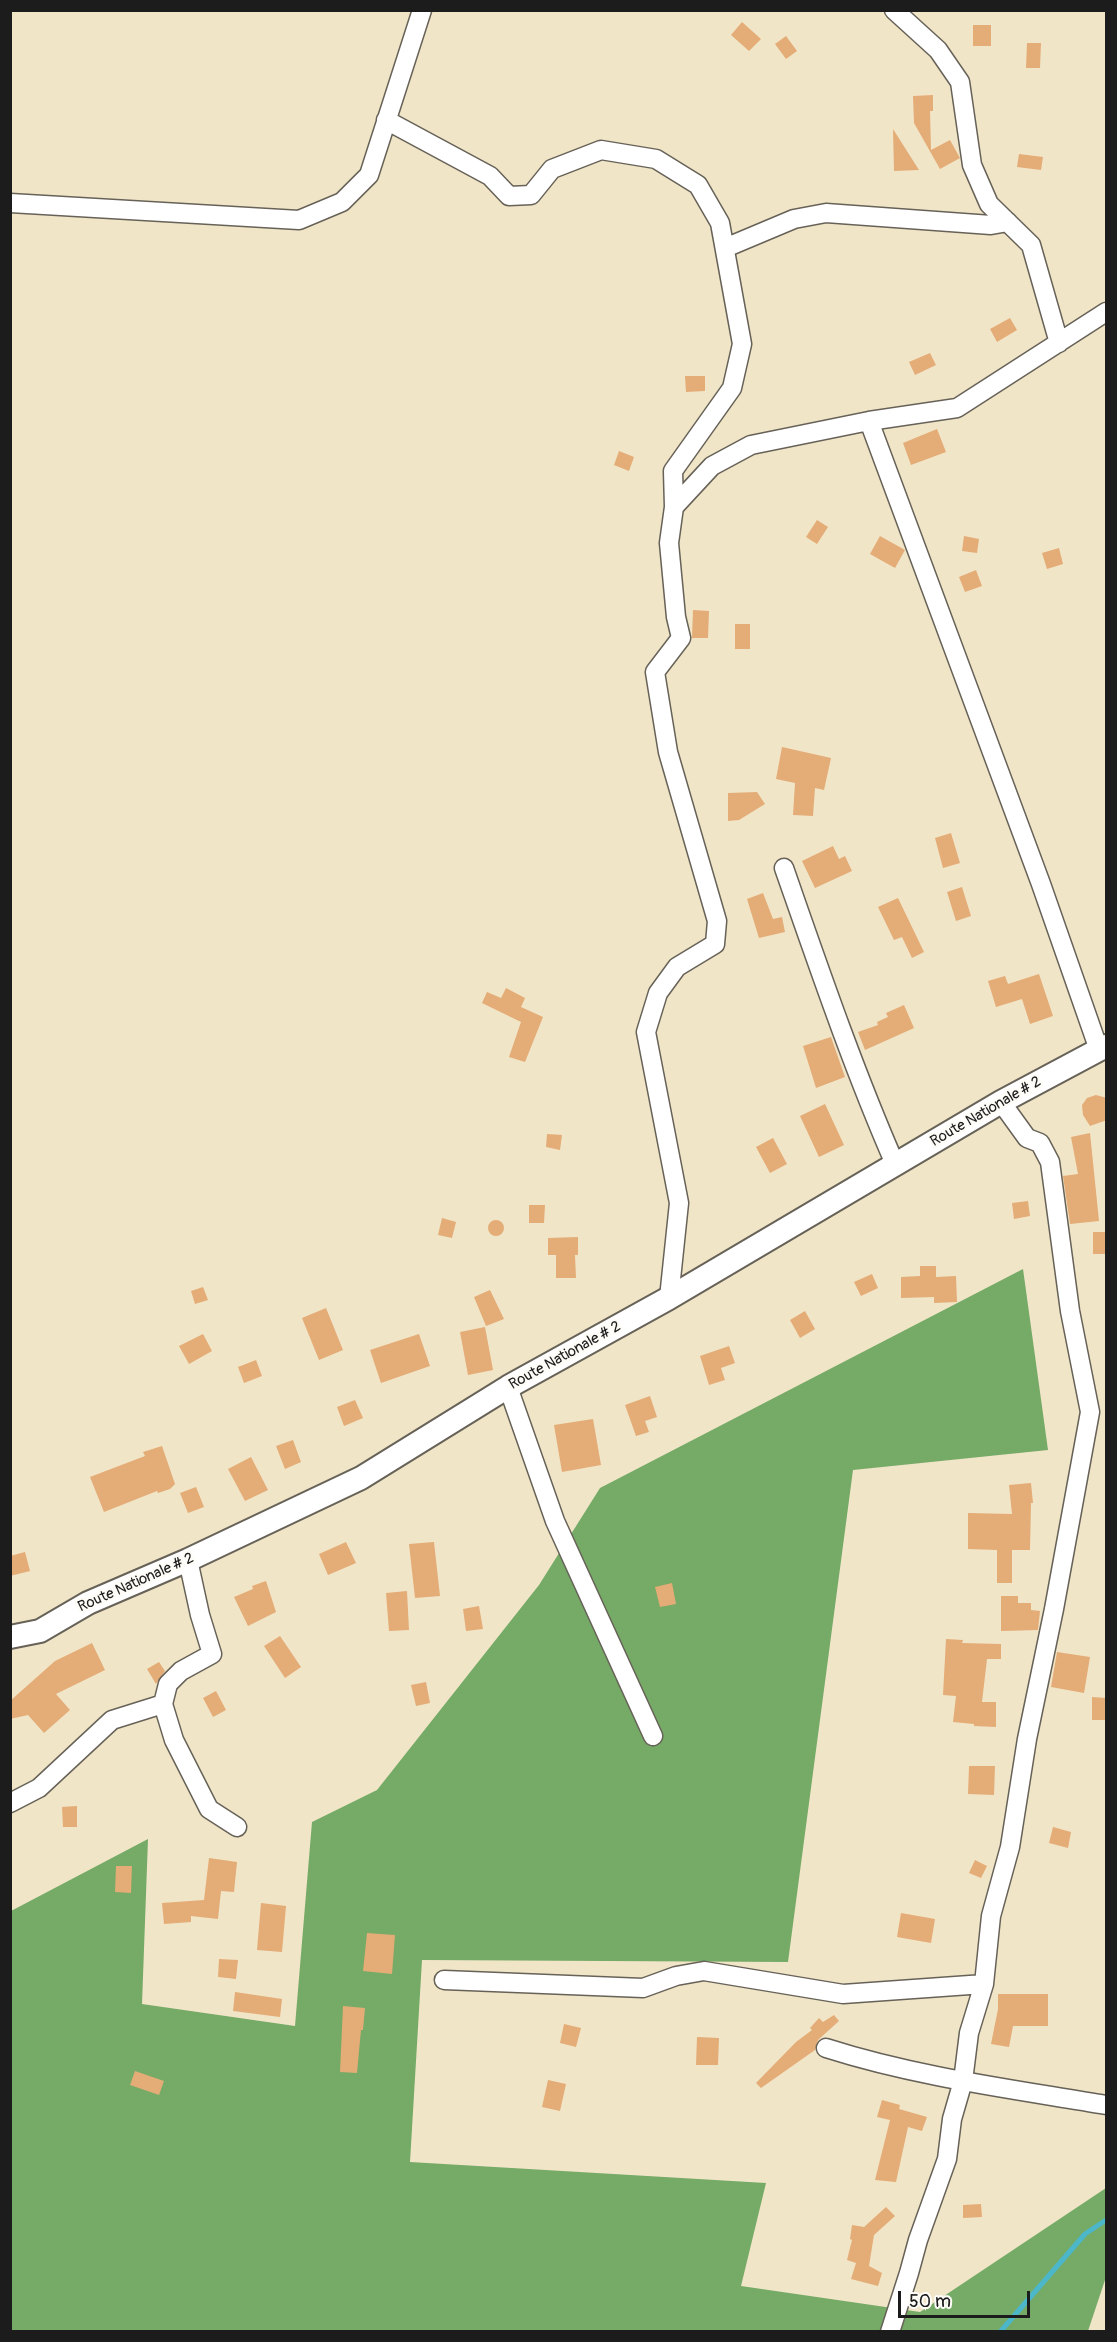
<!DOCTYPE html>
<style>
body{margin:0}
#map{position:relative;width:1117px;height:2342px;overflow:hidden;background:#f1e5c8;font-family:Pangolin,sans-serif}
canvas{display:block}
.frame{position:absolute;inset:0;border:12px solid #1c1c1c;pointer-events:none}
.scale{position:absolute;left:898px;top:2291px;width:132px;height:27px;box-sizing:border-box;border:3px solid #1c1c1c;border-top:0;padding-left:8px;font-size:18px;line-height:21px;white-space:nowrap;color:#1c1c1c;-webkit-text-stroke:4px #fdfcf7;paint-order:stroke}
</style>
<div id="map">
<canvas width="1117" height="2342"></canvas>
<div class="frame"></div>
<div class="scale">50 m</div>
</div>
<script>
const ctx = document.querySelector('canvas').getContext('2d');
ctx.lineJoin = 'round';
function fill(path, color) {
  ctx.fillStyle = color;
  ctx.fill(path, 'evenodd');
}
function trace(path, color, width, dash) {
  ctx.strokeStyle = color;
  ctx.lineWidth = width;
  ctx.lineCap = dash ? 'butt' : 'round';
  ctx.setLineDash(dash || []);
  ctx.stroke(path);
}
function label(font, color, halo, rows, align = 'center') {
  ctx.font = font + ' Pangolin,sans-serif';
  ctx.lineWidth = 5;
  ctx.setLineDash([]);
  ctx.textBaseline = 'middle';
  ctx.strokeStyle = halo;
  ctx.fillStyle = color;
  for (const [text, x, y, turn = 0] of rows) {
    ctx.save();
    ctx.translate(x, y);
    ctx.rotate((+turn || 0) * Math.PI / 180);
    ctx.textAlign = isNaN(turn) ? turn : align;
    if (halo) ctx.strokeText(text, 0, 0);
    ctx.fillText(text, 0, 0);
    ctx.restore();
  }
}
fill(new Path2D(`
 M1023,1269l25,181 -195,20 -65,492 -366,-2 -12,202 356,21 -25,103 179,26 186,-124v89l-18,54 -1077,1v-421l137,-72 -6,165 153,22 17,-204 65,-32 162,-205 61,-97z`), '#75aa67');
trace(new Path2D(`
 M1000,2332l85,-98 21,-14`), '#4db7ca', 5);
fill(new Path2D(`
 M742,22l19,17 -12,12 -18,-16z
 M973,25h18v21h-18z
 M786,36l11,15 -11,8 -11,-15z
 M1027,43h14l-1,25h-14z
 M933,95v16h-3l1,39 19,-10 10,18 -20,11 -26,-46 -1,-27z
 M893,129l26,41 -25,1z
 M1019,154l24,3 -2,13 -24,-3z
 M1010,318l7,12 -20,12 -7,-13z
 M930,353l6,12 -21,10 -6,-13z
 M685,376h20v15l-19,1z
 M937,429l9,23 -35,13 -8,-22z
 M619,451l15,6 -5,14 -15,-6z
 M817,520l11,7 -11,17 -11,-7z
 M880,536l25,14 -10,18 -25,-14z
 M964,536l15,3 -2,14 -15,-2z
 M1059,548l4,16 -16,5 -5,-16z
 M976,570l6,16 -17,6 -6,-15z
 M693,610l16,1 -1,27h-16z
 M735,624h15v25h-15z
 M782,747l49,11 -7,32 -9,-2 -2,28 -20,-1 2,-32 -19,-4z
 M757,792l8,12 -26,16 -11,1v-28z
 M951,833l9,30 -17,5 -8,-30z
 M833,846l6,13 6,-3 7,15 -37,17 -13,-27z
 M962,887l9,29 -15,5 -9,-29z
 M763,893l10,26 9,-2 3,15 -26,6 -12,-39z
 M898,898l26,54 -12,6 -10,-21 -8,3 -16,-33z
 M1039,974l14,42 -23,8 -8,-25 -26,8 -8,-26 17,-5 3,8z
 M506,988l19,10 -4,9 22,10 -18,45 -16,-5 12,-35 -39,-19 5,-11 14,6z
 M904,1005l10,23 -49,22 -7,-18 20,-7 -1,-3 11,-5 -2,-4z
 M831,1037l14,40 -29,11 -13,-42z
 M1096,1095l11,3v22l-17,6 -7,-11 -1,-10 5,-7z
 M825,1104l19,41 -25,12 -19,-41z
 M1090,1133l9,88 -29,3 -7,-48 15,-2 -7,-37z
 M547,1134l15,1 -2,15 -14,-3z
 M773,1138l14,26 -17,9 -14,-26z
 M1028,1201l2,15 -16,3 -2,-16z
 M529,1205h16l-1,18h-15z
 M442,1218l14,4 -4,16 -14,-3z
 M488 1228a8 8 0 1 1 16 0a8 8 0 1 1-16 0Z
 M1093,1232h14v22h-14z
 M578,1237v18h-3l1,23h-20v-23h-8v-17z
 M920,1266h16v11l20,-1 1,26 -23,1v-6l-33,1v-21l19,-1z
 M872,1274l6,14 -17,8 -7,-14z
 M203,1287l5,13 -13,4 -4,-13z
 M490,1290l14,29 -18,7 -12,-29z
 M326,1308l17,42 -24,10 -17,-42z
 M805,1311l10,18 -15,9 -10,-18z
 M485,1327l8,43 -25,5 -8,-43z
 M203,1334l9,17 -23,13 -10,-18z
 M419,1334l11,32 -49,17 -11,-33z
 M729,1346l6,17 -14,5 4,12 -16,5 -9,-29z
 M256,1360l6,16 -18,7 -6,-16z
 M650,1396l7,21 -12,4 4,11 -13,4 -11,-31z
 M355,1400l8,18 -19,8 -7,-19z
 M593,1419l8,46 -39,7 -8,-47z
 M293,1440l8,22 -16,7 -9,-23z
 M162,1446l13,38 -5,5 -12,4 -1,-2 -53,21 -14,-35 55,-21 -2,-4z
 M251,1457l17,33 -23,11 -17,-32z
 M1031,1483l2,20h-2l-1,47h-18v33h-15v-33l-29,-1v-36l44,1 -3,-29z
 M196,1487l8,20 -16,6 -8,-20z
 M346,1542l10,21 -28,12 -9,-21z
 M434,1542l6,54 -25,2 -6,-54z
 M25,1552l5,19 -20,5v-20z
 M266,1581l10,31 -28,14 -14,-29 19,-8 -1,-3z
 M672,1583l4,21 -16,3 -5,-20z
 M407,1591l2,39 -20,1 -3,-38z
 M1001,1596h17v7h13v7l9,1 -2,19 -37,1z
 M479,1606l4,23 -17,2 -3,-22z
 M280,1636l21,31 -16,11 -21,-32z
 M946,1639l17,1 -1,3 39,1v15h-14l-5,43h14v25l-22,-1v-2l-21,-2 3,-26 -13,-1z
 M92,1643l13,27 -49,24 14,16 -26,23 -16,-18 -18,4v-18l45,-40z
 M1057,1652l33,5 -6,36 -33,-6z
 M159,1662l6,9 -9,13 -9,-15z
 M426,1682l4,21 -14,3 -5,-21z
 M216,1691l10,19 -13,7 -10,-19z
 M1092,1697l15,1v22h-15z
 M969,1766h26l-1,29 -26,-1z
 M77,1806v21h-14l-1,-20z
 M1053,1827l18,5 -3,16 -19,-5z
 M209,1858l28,4 -3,30 -13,-1 -3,28 -27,-3v6l-27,2 -2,-21 42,-3z
 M975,1860l12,6 -6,12 -12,-5z
 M116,1866h16l-1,27 -16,-1z
 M261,1903l25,3 -4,46 -25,-2z
 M901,1913l34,6 -4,24 -34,-6z
 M367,1933l28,2 -3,39 -29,-3z
 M219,1959l19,1 -2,19 -18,-2z
 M235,1992l47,7 -2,18 -47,-6z
 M998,1994h50v32h-35l-4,21 -18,-3 7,-35z
 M343,2006l22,2 -2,22h-2l-4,43 -17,-1z
 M834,2015l5,6 -21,19 -3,10 -54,38 -5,-5 40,-41 16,-12 -2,-2 9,-10 4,4z
 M564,2024l17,4 -5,19 -16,-4z
 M697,2037l22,1 -1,27h-22z
 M135,2071l29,10 -5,14 -29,-10z
 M548,2080l18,4 -6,27 -18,-4z
 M882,2100l18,5 -1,4 28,8 -5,14 -14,-4 -12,55 -21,-2 15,-60 -13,-3z
 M981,2204l1,13 -19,1v-13z
 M886,2207l9,9 -21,19 -5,31 13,7 -4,13 -27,-7 5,-16 -9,-3 5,-20 -2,-1 2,-14 12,2z`), '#e4ac76');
const minor = new Path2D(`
 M894,10l44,40 22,32 12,83 17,39 42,41 28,98
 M386,120l104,56 19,20 22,-1 21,-26 49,-19 55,9 42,26 22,38 22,121 -10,44 -59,83 1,36
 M10,203l289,17 43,-18 27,-27 53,-165
 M725,248l69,-29 32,-6 165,12 17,-3
 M869,421l172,463 58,166
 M784,868c35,100 69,200 111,296
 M669,1298l10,-95 -33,-171 12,-39 19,-26 38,-23 2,-23 -49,-169 -13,-80 26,-34 -5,-21 -7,-74 5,-36 38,-41 39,-21 118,-24 88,-13 149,-96
 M508,1387l47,134 98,215
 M188,1560l12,55 12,39 -31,17 -13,13 -5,20 11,36 35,69 28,18
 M10,1803l29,-15 73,-68 51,-16
 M444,1980l199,8 33,-12 28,-5 139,23 141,-10
 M826,2048c91,29 186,41 280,57
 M890,2332l19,-59 9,-33 29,-81 5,-40 11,-38 6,-48 15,-49 7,-68 19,-69 17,-108 27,-130 36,-197 -20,-101 -20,-149 -10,-19 -13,-5 -26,-36`);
const major = new Path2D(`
 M10,1637l30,-6 48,-28 100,-43 173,-82 147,-91 161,-89 332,-196 105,-56`);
trace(minor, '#676258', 21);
trace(major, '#676258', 26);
trace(minor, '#fff', 18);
trace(major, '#fff', 22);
label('15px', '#1c1c1c', '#fdfcf7', [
 ["Route Nationale # 2",986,1112,-30],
 ["Route Nationale # 2",565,1356,-29],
 ["Route Nationale # 2",136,1583,-24]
]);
</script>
